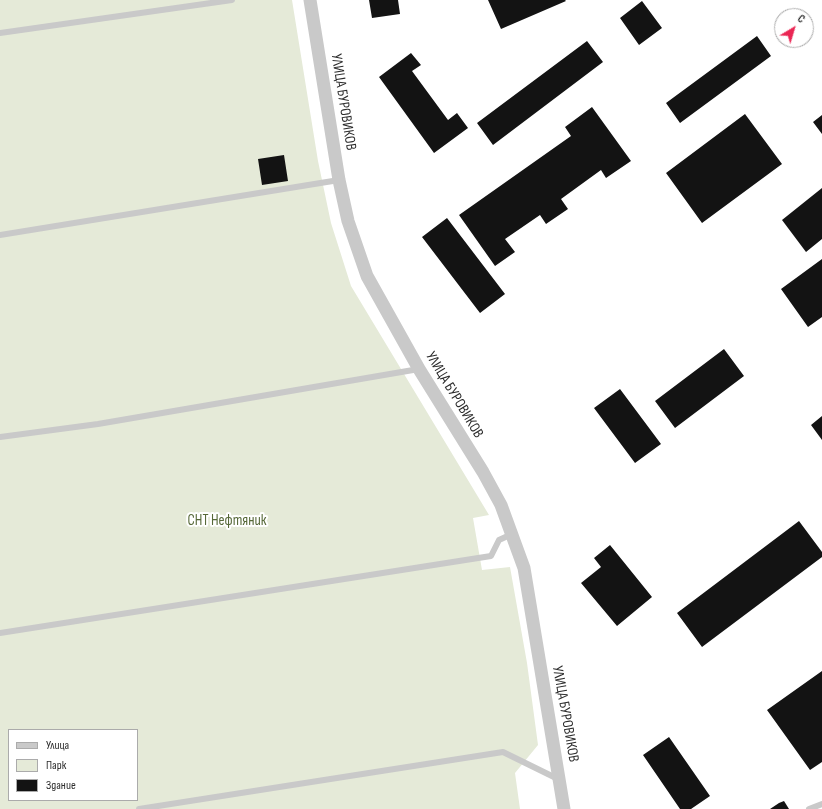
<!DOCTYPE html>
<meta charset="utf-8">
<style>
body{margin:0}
#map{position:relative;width:822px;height:809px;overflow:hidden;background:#fff;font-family:"Sofia Sans Condensed",sans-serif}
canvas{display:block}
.legend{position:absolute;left:8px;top:729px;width:130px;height:72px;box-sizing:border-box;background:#fff;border:1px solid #ababab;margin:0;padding:5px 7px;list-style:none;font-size:12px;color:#2c2c2c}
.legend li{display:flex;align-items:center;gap:8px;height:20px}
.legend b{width:20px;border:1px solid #ababab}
.north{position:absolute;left:774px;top:8px;width:40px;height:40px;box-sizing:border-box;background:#fff;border:1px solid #ababab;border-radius:50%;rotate:38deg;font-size:11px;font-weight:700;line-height:16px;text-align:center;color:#2c2c2c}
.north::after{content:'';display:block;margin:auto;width:14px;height:18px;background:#ea2654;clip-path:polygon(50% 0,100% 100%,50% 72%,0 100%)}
</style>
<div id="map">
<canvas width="822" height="809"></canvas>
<ul class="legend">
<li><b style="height:5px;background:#c9c9c9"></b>Улица</li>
<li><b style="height:11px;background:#e5ead8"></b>Парк</li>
<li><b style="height:11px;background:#131313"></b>Здание</li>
</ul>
<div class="north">С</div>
</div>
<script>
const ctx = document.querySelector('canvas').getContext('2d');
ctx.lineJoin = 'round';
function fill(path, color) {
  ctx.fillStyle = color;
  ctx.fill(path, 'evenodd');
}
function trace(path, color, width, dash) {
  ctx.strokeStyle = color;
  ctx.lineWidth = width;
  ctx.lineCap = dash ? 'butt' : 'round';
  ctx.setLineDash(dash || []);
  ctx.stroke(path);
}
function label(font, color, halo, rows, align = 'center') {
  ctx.font = font + ' "Sofia Sans Condensed",sans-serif';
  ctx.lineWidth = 4;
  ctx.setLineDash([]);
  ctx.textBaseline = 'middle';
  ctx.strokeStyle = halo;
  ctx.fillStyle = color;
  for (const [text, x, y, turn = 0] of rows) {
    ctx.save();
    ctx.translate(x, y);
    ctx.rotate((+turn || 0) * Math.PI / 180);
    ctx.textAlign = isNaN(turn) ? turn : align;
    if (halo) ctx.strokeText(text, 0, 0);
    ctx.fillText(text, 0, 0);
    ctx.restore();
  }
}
fill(new Path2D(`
 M0,0h292l26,161 13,62 20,63 138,229 -16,3 9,52 28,-3 17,96 11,82 -23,28 5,36h-520zM9,730h128v70h-128z`), '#e5ead8');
fill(new Path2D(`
 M369,0h29l2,14 -28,4z
 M488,0h77l1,1 -65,28z
 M642,1l20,27 -23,17 -19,-27z
 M757,36l14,20 -91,67 -14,-20z
 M587,41l16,21 -110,83 -16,-22z
 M411,53l10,12 -9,6 36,49 9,-7 11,15 -34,25 -55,-76z
 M592,107l39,54 -25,17 -5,-8 -40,29 7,10 -22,15 -6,-9 -35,24 10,13 -20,14 -36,-51 112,-79 -6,-9z
 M745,114l37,50 -80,59 -36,-50z
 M822,115v19l-9,-12z
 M284,155l4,26 -26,4 -4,-26z
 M822,188v51l-16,13 -24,-32z
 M447,218l58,76 -25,19 -58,-76z
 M822,259v58l-14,10 -27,-38z
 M724,349l20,27 -69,52 -20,-27z
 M620,389l41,55 -26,19 -41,-55z
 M822,416v24l-11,-15z
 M799,521l23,31v5l-120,90 -25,-34z
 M610,545l42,52 -35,29 -36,-43 20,-16 -7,-9z
 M822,671v91l-12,8 -43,-60z
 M669,737l41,59 -19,13h-11l-37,-54z
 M784,801l5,8h-19l9,-6z`), '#131313');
trace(new Path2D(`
 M0,33l232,-33
 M0,235l339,-55
 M0,437l98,-13 321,-55
 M0,633l491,-77 8,-16 13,-6
 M139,809l364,-57 55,27
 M809,809l13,-5`), '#c9c9c9', 6);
trace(new Path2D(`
 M310,0l29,180 9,41 19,55 52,93 64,103 18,33 23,63 40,241`), '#c9c9c9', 13);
label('15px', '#2c2c2c', '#fff', [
 ["УЛИЦА БУРОВИКОВ",343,102,81],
 ["УЛИЦА БУРОВИКОВ",454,395,59],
 ["УЛИЦА БУРОВИКОВ",565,714,80]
]);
label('15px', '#566838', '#fff', [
 ["СНТ Нефтяник",227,521]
]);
</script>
